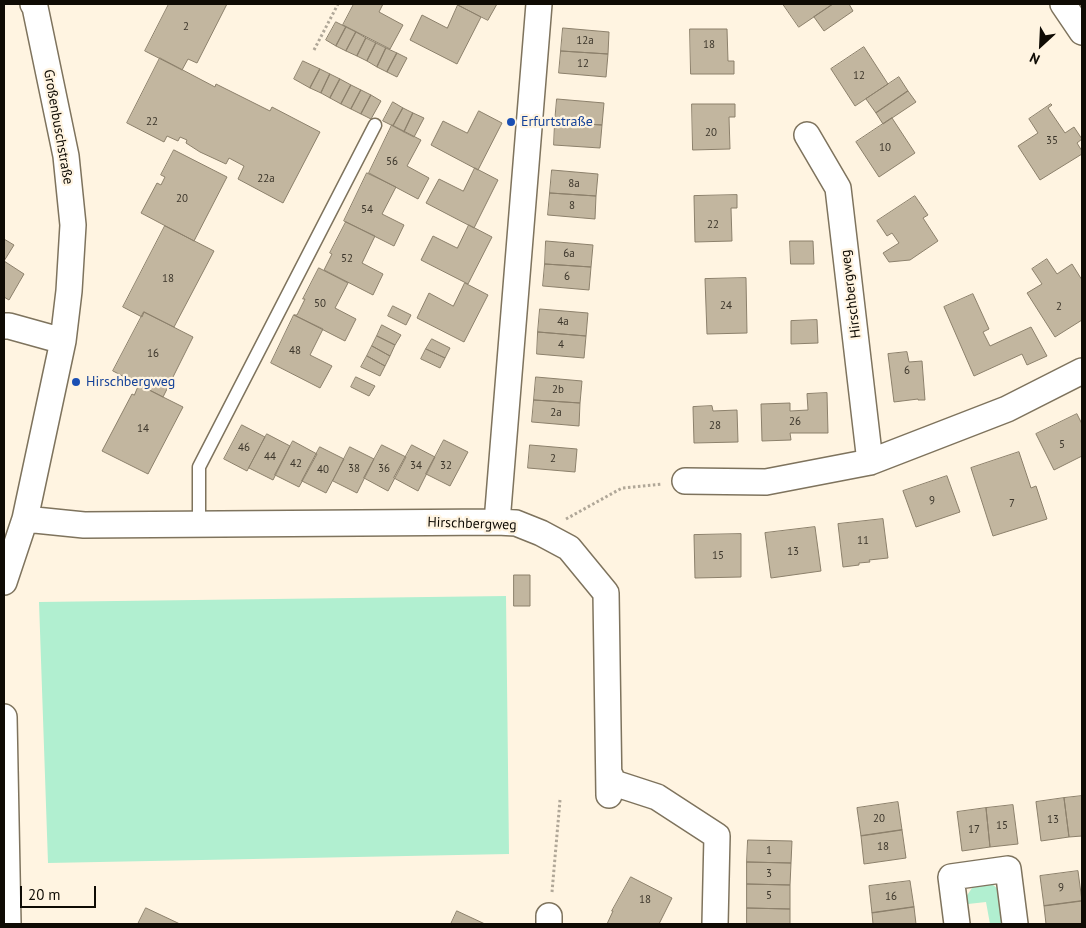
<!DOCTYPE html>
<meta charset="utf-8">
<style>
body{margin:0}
#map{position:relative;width:1086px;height:928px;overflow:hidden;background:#fff4e1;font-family:"PT Sans",sans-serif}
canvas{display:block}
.frame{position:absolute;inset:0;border:5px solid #0f0b04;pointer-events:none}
.north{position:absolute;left:1016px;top:20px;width:50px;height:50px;-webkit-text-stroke:4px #fff4e1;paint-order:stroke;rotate:205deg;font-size:14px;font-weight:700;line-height:20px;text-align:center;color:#0f0b04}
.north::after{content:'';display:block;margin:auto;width:18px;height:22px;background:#0f0b04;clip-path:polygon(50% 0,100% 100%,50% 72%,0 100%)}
.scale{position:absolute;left:20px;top:886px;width:76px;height:22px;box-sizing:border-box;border:2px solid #0f0b04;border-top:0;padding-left:6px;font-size:15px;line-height:18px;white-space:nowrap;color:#0f0b04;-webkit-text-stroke:4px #fff4e1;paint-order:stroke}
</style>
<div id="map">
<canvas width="1086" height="928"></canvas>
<div class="frame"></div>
<div class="north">N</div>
<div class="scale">20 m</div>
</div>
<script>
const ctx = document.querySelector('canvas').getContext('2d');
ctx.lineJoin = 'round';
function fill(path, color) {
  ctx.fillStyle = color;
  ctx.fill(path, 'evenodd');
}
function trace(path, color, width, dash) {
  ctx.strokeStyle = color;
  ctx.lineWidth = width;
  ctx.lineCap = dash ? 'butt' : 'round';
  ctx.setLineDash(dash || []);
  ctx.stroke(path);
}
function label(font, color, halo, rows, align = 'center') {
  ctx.font = font + ' "PT Sans",sans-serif';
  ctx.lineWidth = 4.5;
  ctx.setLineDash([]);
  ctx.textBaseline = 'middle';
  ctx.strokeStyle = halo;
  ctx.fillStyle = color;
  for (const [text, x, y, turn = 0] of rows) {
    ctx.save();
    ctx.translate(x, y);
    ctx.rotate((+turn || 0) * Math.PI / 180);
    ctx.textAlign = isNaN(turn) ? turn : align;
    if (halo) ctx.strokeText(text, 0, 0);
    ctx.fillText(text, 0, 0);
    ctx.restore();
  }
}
fill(new Path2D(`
 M506,596l3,258 -461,9 -9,-261z
 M987,882c19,7 17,24 21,42h-18l-4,-22 -18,2 -2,-7 8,-12z`), '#b1efd0');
const building = new Path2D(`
 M169,4h58l-30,59 -9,-4 -6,11 -37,-19z
 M354,4h29l-4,8 24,13 -13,24 -47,-24z
 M456,4h41l-9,16z
 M783,4h50l-34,23z
 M833,4h16l4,7 -29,20 -10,-14z
 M458,5l23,12 -24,47 -47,-24 12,-25 25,13z
 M336,22l10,5 -10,19 -10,-6z
 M346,27l10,5 -10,19 -10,-5z
 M563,28l46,4 -1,22 -47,-3z
 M690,29h37l1,32h6v13h-43z
 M356,32l10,6 -9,18 -11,-5z
 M366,38l10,5 -9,18 -10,-5z
 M376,43l10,5 -9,19 -10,-6z
 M864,47l24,37 -33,22 -24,-37z
 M386,48l11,5 -10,19 -10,-5z
 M561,51l47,3 -2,23 -47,-4z
 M397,53l10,5 -10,19 -10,-5z
 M160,58l55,29 1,-3 54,27 2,-4 48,25 -37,71 -45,-24 6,-13 -15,-8 -3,6 -26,-12 -14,-9 1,-3 -7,-3 -2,4 -11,-5 -3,6 -37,-19z
 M303,61l17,8 -10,19 -16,-9z
 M320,69l10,5 -9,19 -11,-5z
 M330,74l10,5 -10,19 -9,-5z
 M899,77l9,14 -32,22 -10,-14z
 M340,79l11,6 -10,19 -11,-6z
 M351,85l10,5 -10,19 -10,-5z
 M361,90l10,5 -10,19 -10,-5z
 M908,91l8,11 -33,22 -7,-11z
 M371,95l10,6 -10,18 -10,-5z
 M557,99l47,4 -2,22 -47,-3z
 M393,102l10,6 -10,18 -10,-5z
 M692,104h43v13h-6l1,32 -37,1z
 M1051,104l1,1 -4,3 17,25 9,-6 8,12 -5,4 5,8v3l-42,26 -22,-34 20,-13 -9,-14z
 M403,108l10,5 -9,19 -11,-6z
 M479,111l23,12 -24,47 -47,-25 12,-24 24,12z
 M413,113l11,5 -10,19 -10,-5z
 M892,118l23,35 -36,24 -23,-35z
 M555,122l47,3 -2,23 -46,-3z
 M392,125l29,15 -14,26 22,12 -11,21 -49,-26z
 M174,150l53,27 -33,64 -53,-28 16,-30 4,2 4,-8 -4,-2z
 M475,168l23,12 -24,48 -48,-25 13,-24 24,12z
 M552,170l46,4 -2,22 -46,-3z
 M367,173l29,14 -14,27 22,11 -10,21 -50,-25z
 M550,193l46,3 -1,23 -47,-4z
 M737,195v13h-6l1,33 -37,1 -1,-46z
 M915,196l13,19 -5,3 15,23 -28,19 -21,2 -6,-9 16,-10 -7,-10 -5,3 -10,-15z
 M346,222l29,14 -13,27 21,11 -10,21 -49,-25 8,-16 -2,-1z
 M469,225l23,12 -24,47 -47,-24 12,-24 24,12z
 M165,226l49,25 -40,76 -30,-15 -2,5 -19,-10z
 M4,239l10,6 -10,16 20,13 -15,26 -5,-3z
 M546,241l47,4 -2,22 -46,-3z
 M790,241h23l1,23h-23z
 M1047,259l10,15 15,-10 10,16v40l-27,17 -28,-44 15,-9 -10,-15z
 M545,264l46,3 -2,23 -46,-4z
 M319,268l29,15 -13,25 21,11 -11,22 -51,-26h3l8,-16h-2z
 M746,278l1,55 -40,1 -2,-55z
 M465,283l23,12 -24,47 -47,-24 12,-25 24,13z
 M973,294l16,35 -6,3 7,14 41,-19 16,29 -20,9 -5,-11 -48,22 -30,-69z
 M393,306l18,9 -5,10 -18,-9z
 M540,309l48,4 -2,23 -48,-4z
 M144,312l49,25 -30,60 -50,-26z
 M294,315l29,14 -13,26 22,11 -12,22 -49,-25z
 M817,320l1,23 -27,1v-23z
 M382,325l19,10 -6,10 -18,-9z
 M538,332l48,4 -2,22 -47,-4z
 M377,336l18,9 -5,11 -18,-10z
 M432,339l18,9 -5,10 -19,-9z
 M372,346l18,10 -5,10 -18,-10z
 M426,349l19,9 -5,10 -19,-9z
 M907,352l2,10 13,-1 3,39h-7v-1l-24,3 -6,-48z
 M367,356l18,10 -5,10 -19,-9z
 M356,377l19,9 -6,10 -18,-9z
 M536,377l46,4 -2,22 -46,-3z
 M139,385l44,22 -35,67 -46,-23 30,-57 2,1z
 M827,393l1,40h-38l1,7 -29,1 -1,-37 29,-1v8l18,-1 -1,-16z
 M534,400l46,3 -1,23 -47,-4z
 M712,406l1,5 24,-1 1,32 -44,1 -1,-36z
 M1077,414l5,10v32l-28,14 -18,-36z
 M242,425l23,12 -18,34 -23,-12z
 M267,434l23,12 -17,34 -24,-12z
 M444,440l24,12 -18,34 -24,-12z
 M293,441l24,13 -18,33 -24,-12z
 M382,445l24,12 -18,34 -24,-13z
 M412,445l23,12 -17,34 -24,-13z
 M530,445l47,4 -2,23 -47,-4z
 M320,447l24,12 -18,34 -24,-12z
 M350,447l24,12 -17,34 -24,-12z
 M1019,452l12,36 5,-2 11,33 -54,17 -22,-68z
 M947,476l13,36 -44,15 -13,-36z
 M883,519l5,39 -19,2 1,2 -11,1v2l-16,2 -5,-43z
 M815,527l6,44 -50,7 -6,-45z
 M741,534v43l-46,1 -1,-43z
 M514,575h16v31h-16z
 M1082,796v40l-13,1 -5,-39z
 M1064,798l5,39 -28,4 -5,-39z
 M898,802l4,28 -41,6 -4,-28z
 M1013,805l5,39 -28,3 -4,-39z
 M986,808l4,39 -28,4 -5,-39z
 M902,830l4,28 -42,6 -3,-28z
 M748,840l44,1 -1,22 -44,-1z
 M747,862l44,1 -1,22 -43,-1z
 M1078,871l4,30 -38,5 -4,-30z
 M631,877l41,21 -13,26h-52l6,-13h-1z
 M910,881l4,26 -42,6 -3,-27z
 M747,884l43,1v24l-43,-1z
 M1082,901v23h-36l-2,-18z
 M914,907l2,17h-43l-1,-11z
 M146,908l34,16h-42z
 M747,908l43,1v15h-43z
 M457,911l28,13h-34z`);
fill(building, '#c2b69f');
trace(building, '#8c806b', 1);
const lane = new Path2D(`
 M199,524v-57l176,-342`);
const street = new Path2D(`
 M1063,4l19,28
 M807,135l31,53 32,274
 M4,326h5l54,15
 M685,481l81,1 104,-20 137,-53 75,-38
 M25,519l59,6 413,-3 19,1 25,10 28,15 37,45 3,202
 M497,522l42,-518
 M4,582l21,-63 38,-178 6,-50 4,-66 -7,-69 -31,-149 -2,-3
 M4,717l4,207
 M610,775l4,8 43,14 60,39 -2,88
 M549,924v-8
 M957,924l-6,-47 57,-8 7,55`);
trace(lane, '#7e735d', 15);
trace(street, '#7e735d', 28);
trace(new Path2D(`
 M314,50l24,-46
 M566,519l56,-31 40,-4
 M552,892l8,-92`), '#b0a798', 3, [2.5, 2.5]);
trace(lane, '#fff', 12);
trace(street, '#fff', 25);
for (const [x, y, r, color] of [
 [511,122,5,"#1a4fb4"],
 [76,382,5,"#1a4fb4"]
]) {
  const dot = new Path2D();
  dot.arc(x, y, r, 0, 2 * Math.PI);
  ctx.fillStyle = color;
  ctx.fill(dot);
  trace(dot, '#fff4e1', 2);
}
label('11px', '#3c362b', null, [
 ["2",186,27],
 ["12a",585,41],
 ["18",709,45],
 ["12",583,64],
 ["12",859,76],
 ["22",152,122],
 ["20",711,133],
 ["35",1052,141],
 ["10",885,148],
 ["56",392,162],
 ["22a",266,179],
 ["8a",574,184],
 ["20",182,199],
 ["8",572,206],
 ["54",367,210],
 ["22",713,225],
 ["6a",569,254],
 ["52",347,259],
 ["6",567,277],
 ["18",168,279],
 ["50",320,304],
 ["24",726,306],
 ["2",1059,307],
 ["4a",563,322],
 ["4",561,345],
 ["48",295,351],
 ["16",153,354],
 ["6",907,371],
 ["2b",558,390],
 ["2a",556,413],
 ["26",795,422],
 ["28",715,426],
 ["14",143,429],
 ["5",1062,445],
 ["46",244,448],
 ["44",270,457],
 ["2",553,459],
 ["42",296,464],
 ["34",416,466],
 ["32",446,466],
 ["38",354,469],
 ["36",384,469],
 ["40",323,470],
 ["9",932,501],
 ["7",1012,504],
 ["11",863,541],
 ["13",793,552],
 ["15",718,556],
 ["20",879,819],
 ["13",1053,820],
 ["15",1002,826],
 ["17",974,830],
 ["18",883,847],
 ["1",769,851],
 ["3",769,874],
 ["9",1061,888],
 ["5",769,896],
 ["16",891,897],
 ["18",645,900]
]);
label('14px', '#164399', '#fff4e1', [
 ["Erfurtstraße",521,122],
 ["Hirschbergweg",86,382]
], 'left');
label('14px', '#0f0b04', '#fff4e1', [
 ["Großenbuschstraße",58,127,80],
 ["Hirschbergweg",851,294,-97],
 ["Hirschbergweg",472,524,2]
]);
</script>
